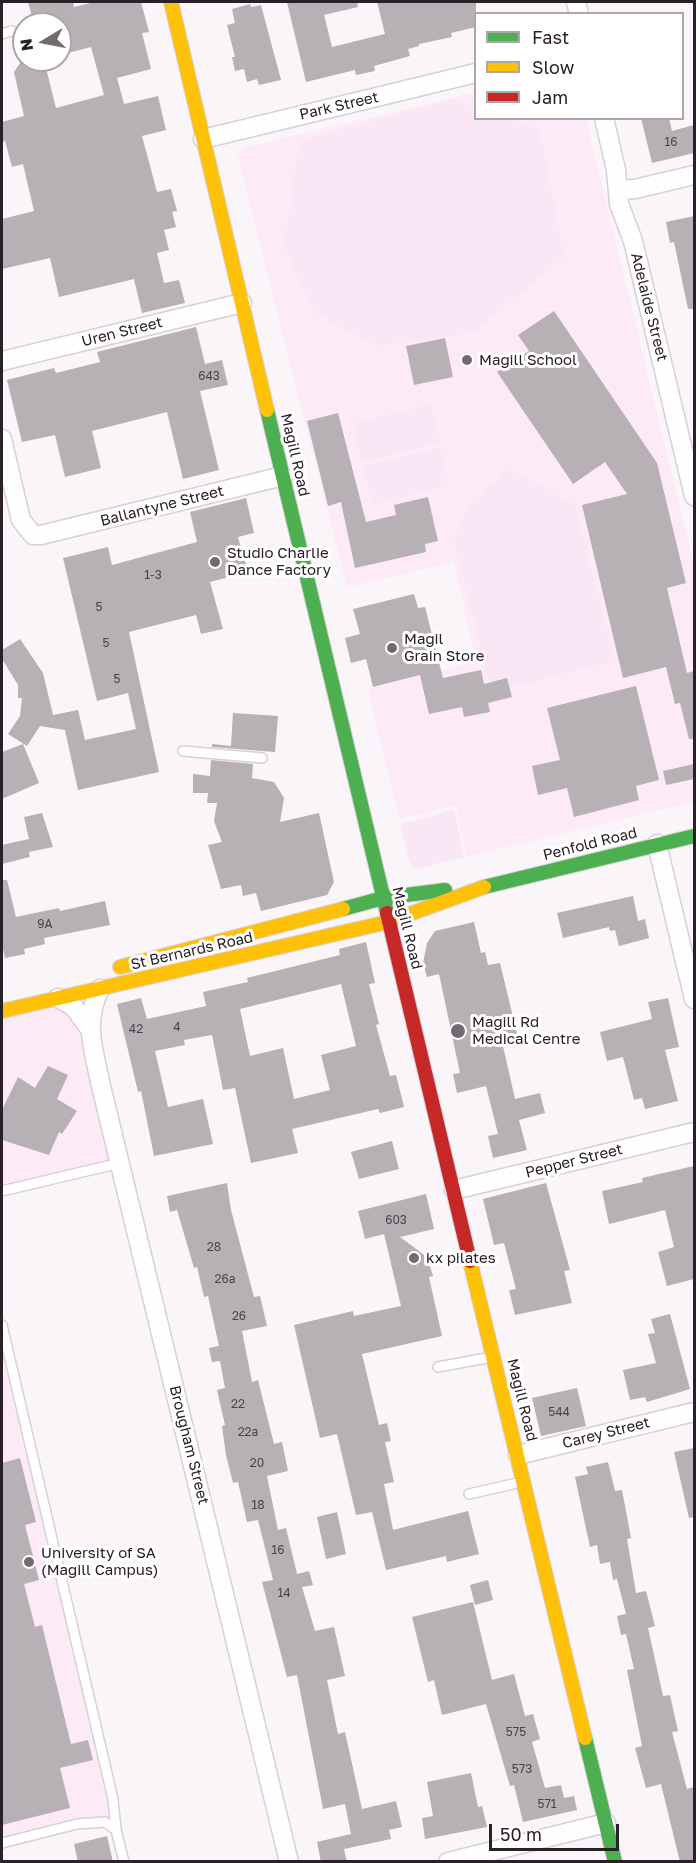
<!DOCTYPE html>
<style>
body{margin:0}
#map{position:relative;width:696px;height:1863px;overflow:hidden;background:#faf5f9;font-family:"Golos Text",sans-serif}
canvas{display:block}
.frame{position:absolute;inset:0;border:3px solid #2a2028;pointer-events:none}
.legend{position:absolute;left:474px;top:12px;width:210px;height:108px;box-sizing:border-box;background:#fff;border:2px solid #aaa6a9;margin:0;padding:8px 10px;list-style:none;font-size:18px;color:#2a2028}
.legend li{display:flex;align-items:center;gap:12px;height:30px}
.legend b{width:30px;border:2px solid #aaa6a9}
.north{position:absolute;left:12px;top:12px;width:60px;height:60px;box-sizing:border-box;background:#fff;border:2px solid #aaa6a9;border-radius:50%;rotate:260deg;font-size:16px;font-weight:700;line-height:24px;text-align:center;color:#2a2028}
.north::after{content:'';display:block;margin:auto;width:21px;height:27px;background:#736b71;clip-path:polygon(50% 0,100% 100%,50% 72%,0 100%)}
.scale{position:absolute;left:489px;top:1824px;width:130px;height:27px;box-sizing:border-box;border:3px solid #2a2028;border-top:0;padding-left:8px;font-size:18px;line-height:21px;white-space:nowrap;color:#2a2028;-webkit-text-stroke:4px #fff;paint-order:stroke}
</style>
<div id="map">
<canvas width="696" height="1863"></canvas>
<div class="frame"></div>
<ul class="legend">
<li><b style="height:8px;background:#4caf50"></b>Fast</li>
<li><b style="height:8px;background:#ffc107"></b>Slow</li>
<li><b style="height:8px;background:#c62828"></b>Jam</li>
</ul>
<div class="north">N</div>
<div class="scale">50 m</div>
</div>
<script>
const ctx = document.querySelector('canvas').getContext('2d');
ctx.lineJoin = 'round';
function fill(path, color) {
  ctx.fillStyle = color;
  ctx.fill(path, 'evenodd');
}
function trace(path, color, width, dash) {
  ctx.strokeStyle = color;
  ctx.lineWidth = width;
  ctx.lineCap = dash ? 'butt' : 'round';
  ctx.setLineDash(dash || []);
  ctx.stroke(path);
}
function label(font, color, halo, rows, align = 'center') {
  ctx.font = font + ' "Golos Text",sans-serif';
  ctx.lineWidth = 6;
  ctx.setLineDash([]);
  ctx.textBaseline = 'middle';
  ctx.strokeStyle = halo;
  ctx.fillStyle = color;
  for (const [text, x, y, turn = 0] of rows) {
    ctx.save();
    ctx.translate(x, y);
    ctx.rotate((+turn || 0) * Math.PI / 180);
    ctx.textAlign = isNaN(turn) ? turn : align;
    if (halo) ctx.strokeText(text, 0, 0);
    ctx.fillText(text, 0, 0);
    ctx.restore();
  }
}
fill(new Path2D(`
 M475,93l1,25 110,1 108,447v235l-227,56 -11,-52 -57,14 -31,-130 108,-27 -22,-100 -107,25 -109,-429 5,-10z
 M58,998l31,30 31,135 -118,28v-180z
 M2,1325l114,505 -30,-3 -84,20z`), '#fcebf7');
fill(new Path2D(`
 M451,99l24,8 1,11 33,1 31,10 24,128 -91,76 -96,13 -62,-33 -31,-66 15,-106z
 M431,404l9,39 -78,19 -9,-39z
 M440,447l9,39 -77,19 -9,-39z
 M508,469l67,35 40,157 -123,31 -38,-150 13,-35z
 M454,810l10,47 -48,12 -6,-6 -10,-39z`), '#f9e7f5');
fill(new Path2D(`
 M28,2h45l1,5 21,-5h46l8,30 -7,1 9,36 -34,9 7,26 34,-8 8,34 -24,6 15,56 14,-3 6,22 -5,1 4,15 -12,3 5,20 -12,3 7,30 15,-3 6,23 -43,10 -8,-34 -75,18 -9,-39 -48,11v-50l32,-8 -11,-47 -11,3 -7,-26 -3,1v-20l22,-6 -10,-44 8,-12h22l12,48 48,-13 -13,-48 -31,8v-31h-26z
 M287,2h70l1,5 -34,8 8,32 53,-13 -8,-32h99v25l-25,6 1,4 -33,7v2l-11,3 2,7 -36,10 1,5 -19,4 -1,-5 -49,12z
 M250,4l1,3 10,-2 20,75 -22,5 -2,-6 -10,3 -3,-13 -9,2 -3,-14h3l-8,-32 8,-2 -3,-14z
 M641,118h28l3,13 22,-6v28l-42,10z
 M694,216v93h-6l-14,-67 -4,1 -4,-21z
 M554,311l103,152 29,120 -19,5 20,85 7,-2v68h-5l-9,-36 -5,1 -9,-37 -43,11 -41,-173 45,-11 -22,-32 -32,22 -76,-112 32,-21 -11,-16z
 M196,327l9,37 17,-4 6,25 -28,6 19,79 -36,9 -16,-67 -75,19 9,37 -36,9 -10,-42 -33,7 -15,-62 47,-12 2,5 44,-11 -3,-10z
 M445,338l8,39 -39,8 -8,-39z
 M338,413l28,109 30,-7 -2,-10 34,-8 10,44 -13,3 1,8 -71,16 -14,-66 -13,4 -21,-85z
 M246,498l8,35 -16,4 10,35 -38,10 13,47 -22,5 -5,-19 -67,17 30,140 -81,18 -13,-60 -25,-4 -13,20 -19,-12 12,-18 2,-18h-4v-13l-16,-26v-9l18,-11 23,34 10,42 25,-5 7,30 51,-11 -8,-36 -31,8 -34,-143 45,-11 4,18 85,-23 -7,-30z
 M414,594l4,14 7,-1 18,71 38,-8 3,14 23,-6 5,19 -24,6 2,9 -26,5 -2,-10 -33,7 -9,-39 -47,12 -7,-28 -15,4 -6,-25 15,-4 -7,-25z
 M636,686l23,94 -23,6 3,14 -65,17 -7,-29 -29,7 -6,-29 28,-6 -13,-52z
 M233,713l45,3 -3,36 -63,-5v-3l19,2z
 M23,744l16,39 -37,16v-47z
 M211,760l42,4 -1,14 22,4 10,16 -4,24 39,-9 15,69 -7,13 -66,16 -5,-18 -13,3 -2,-11 -20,4 -13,-44 14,-3 -8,-21 3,-18h-10l1,-10h-15v-19l17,2z
 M694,764v15l-28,6 -3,-14z
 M42,813l11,34 -24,5 1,5 -28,7v-19l27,-6 -5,-22z
 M2,880h5l9,37 43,-9 1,3 45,-10 5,24 -66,13 1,6 -21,5 1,5 -20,4 -3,-14z
 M633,896l5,25 7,-2 4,19 -30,8 -4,-16 -5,1 -1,-4 -46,11 -6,-25z
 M474,922l7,31 4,-1 3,13 12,-2 19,79 -16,4 12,53 25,-6 5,20 -26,7 8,30 -34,8 -5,-22 10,-2 -12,-48 -29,7 -4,-19 7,-1 -21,-99 -12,3 -4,-14 4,-20 8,-12z
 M366,942l9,41 -6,1 10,40 -3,1 14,51 6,-1 8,32 -24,6 -2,-4 -86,20 6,24 -47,10 -16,-75 -12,2 -11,-55 -28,5 1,5 -30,6 13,56 35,-8 10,45 -59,12 -13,-65 -3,1 -21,-88 24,-6 6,21 59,-13 -3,-14 45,-10 -1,-4 93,-23 -1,-6zM341,984l15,62 -35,9 9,35 -36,9 -11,-51 -33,8 -10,-47z
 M668,998l11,49 -14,3 13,51 -33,8 -3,-11 -8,2 -11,-43 -16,4 -7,-29 52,-13 -4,-17z
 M48,1066l20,9 -11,24 20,12 -15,23 -3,-2 -10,23 -47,-15v-30l16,-33 17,11z
 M392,1141l7,28 -40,10 -8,-27z
 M694,1166v113l-27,7 -9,-34 16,-5 -9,-37 -56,14 -7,-33 41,-9 -1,-4z
 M227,1183l4,27 23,87 6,-1 7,30 -25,5 10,51 6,-2 16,64 8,-2 6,29 -21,5 11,54 8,-2 11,46 12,-3 4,14 -11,2 13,44 19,-4 11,49 -18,4 11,54 7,-2 17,77 34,-8 6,26 -13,3 2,9 -47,10 3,13h-26l-4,-20 34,-8 -6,-30 -22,5 -26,-134 -10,2 -25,-95 11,-2 -15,-60 -11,2 -9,-40 -5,1 -7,-28 -4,-29 3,-1 -8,-35 8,-2 -5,-27 -8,1 -3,-14 10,-2 -11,-50 -4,1 -7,-30 -3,1 -17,-58 -7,2 -3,-16z
 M546,1183l24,87 -6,1 8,32 -57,12 -6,-25 7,-1 -12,-46 -10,2 -11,-46z
 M426,1194l8,35 -34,8 27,20 6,19 -4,1 13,59 -80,18 17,71 8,-2 4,18 -6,1 9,40 -10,2 9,46 75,-19 11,43 -32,8 -1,-6 -60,14 -14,-58 -16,3 -19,-81 -17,4 -26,-113 59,-14 1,5 47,-10 -17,-72 -19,5 -7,-28z
 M670,1314l20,75 -43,13 -2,-5 -15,3 -7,-30 33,-7 -8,-29 7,-1 -4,-14z
 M577,1388l9,38 -45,10 -9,-38z
 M694,1448v69l-5,1 -15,-66z
 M20,1458l16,64 -11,3 14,55 -15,4 11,43 7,-2 29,119 17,-4 5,20 -33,8 10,40 -68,17v-362z
 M608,1462l7,29 7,-1 9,48 -4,1 9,54 10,-2 9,35 -7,2 15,68 7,-1 8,36 -6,1 15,57 7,-2v75h-14l-19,-78 -15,4 -11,-40 7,-2 -15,-76 7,-1 -8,-35 -5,1 -4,-19 9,-2 -9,-35 -4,1 -3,-18 -10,2 -3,-19 -7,2 -15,-70 13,-3 -2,-7z
 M337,1512l9,42 -20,5 -9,-42z
 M488,1580l5,20 -18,5 -5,-20z
 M473,1602l19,78 22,-6 11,42 8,-2 7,25 -8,3 13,46 16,-3 3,13 10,-2 3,14 -54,12 -9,-37 -4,1 -24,-82 -44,11 -8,-35 -6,2 -16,-65z
 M471,1773l7,34 4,-1 5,21 -62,12 -3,-21 11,-2 -6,-34z
 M107,1836l6,26h-35l-4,-18z`), '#b7b0b5');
const lane = new Path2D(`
 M2,34l10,-3
 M183,751l79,7
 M2,1191l118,-28
 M2,1325l111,474 3,31 8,32
 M438,1367l54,-10
 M469,1494l53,-12
 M2,1843l75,-19 28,-2 11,8`);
const street = new Path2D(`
 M576,2l3,12
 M604,118l12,52 3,34 14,37 61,255
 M203,139l273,-66
 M619,190l16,-1 59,-14
 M2,361l240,-58
 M2,439l19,81 12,15h8l242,-59
 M657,844l37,155
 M100,989c-17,33 -6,63 1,97l188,776
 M58,998l16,9 15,21
 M454,1190l240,-58
 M518,1455l176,-43
 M448,1862l158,-39`);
const fast = new Path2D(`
 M267,410l120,503
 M484,887l210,-51
 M343,909l40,-11 62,-8
 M585,1738l30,124`);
const slow = new Path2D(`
 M171,2l96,408
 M120,967l223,-58
 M2,1011l386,-89 96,-35
 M470,1261l115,477`);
const jam = new Path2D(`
 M387,913l83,348`);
trace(lane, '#d7d0d5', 12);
trace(street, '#d7d0d5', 21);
trace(fast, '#d7d0d5', 16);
trace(slow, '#d7d0d5', 16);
trace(jam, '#d7d0d5', 16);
trace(lane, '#fefefe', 9);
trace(street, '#fefefe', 18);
trace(fast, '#4caf50', 14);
trace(slow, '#ffc107', 14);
trace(jam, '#c62828', 14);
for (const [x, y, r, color] of [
 [467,360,6,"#736b71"],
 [215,562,6,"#736b71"],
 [392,648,6,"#736b71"],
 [458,1031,8,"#736b71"],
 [414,1258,6,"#736b71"],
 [29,1562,6,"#736b71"]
]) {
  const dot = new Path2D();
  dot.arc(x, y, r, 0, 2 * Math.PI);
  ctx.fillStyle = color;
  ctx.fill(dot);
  trace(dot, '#fff', 2);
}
label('12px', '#4d444b', null, [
 ["16",671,142],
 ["643",209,376],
 ["1-3",153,575],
 ["5",99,607],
 ["5",106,643],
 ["5",117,679],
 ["9A",45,924],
 ["4",177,1027],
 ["42",136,1029],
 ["603",396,1220],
 ["28",214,1247],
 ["26a",225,1279],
 ["26",239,1316],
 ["22",238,1404],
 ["544",559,1412],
 ["22a",248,1432],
 ["20",257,1463],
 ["18",258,1505],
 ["16",278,1550],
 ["14",284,1593],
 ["575",516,1732],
 ["573",522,1769],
 ["571",547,1804]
]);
label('15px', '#2a2028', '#fff', [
 ["Park Street",339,106,-13],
 ["Adelaide Street",649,307,76],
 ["Uren Street",122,332,-14],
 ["Magill Road",295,455,77],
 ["Ballantyne Street",162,506,-14],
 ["Penfold Road",590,844,-14],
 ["Magill Road",407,928,76],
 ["St Bernards Road",192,951,-13],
 ["Pepper Street",574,1161,-14],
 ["Magill Road",522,1400,76],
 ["Carey Street",606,1433,-14],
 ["Brougham Street",189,1445,76]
]);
label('15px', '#2a2028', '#fff', [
 ["Magill School",479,360],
 ["Studio Charlie",227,553],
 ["Dance Factory",227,570],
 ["Magil",404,639],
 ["Grain Store",404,656],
 ["Magill Rd",472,1022],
 ["Medical Centre",472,1039],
 ["kx pilates",426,1258],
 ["University of SA",41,1553],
 ["(Magill Campus)",41,1570]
], 'left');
</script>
